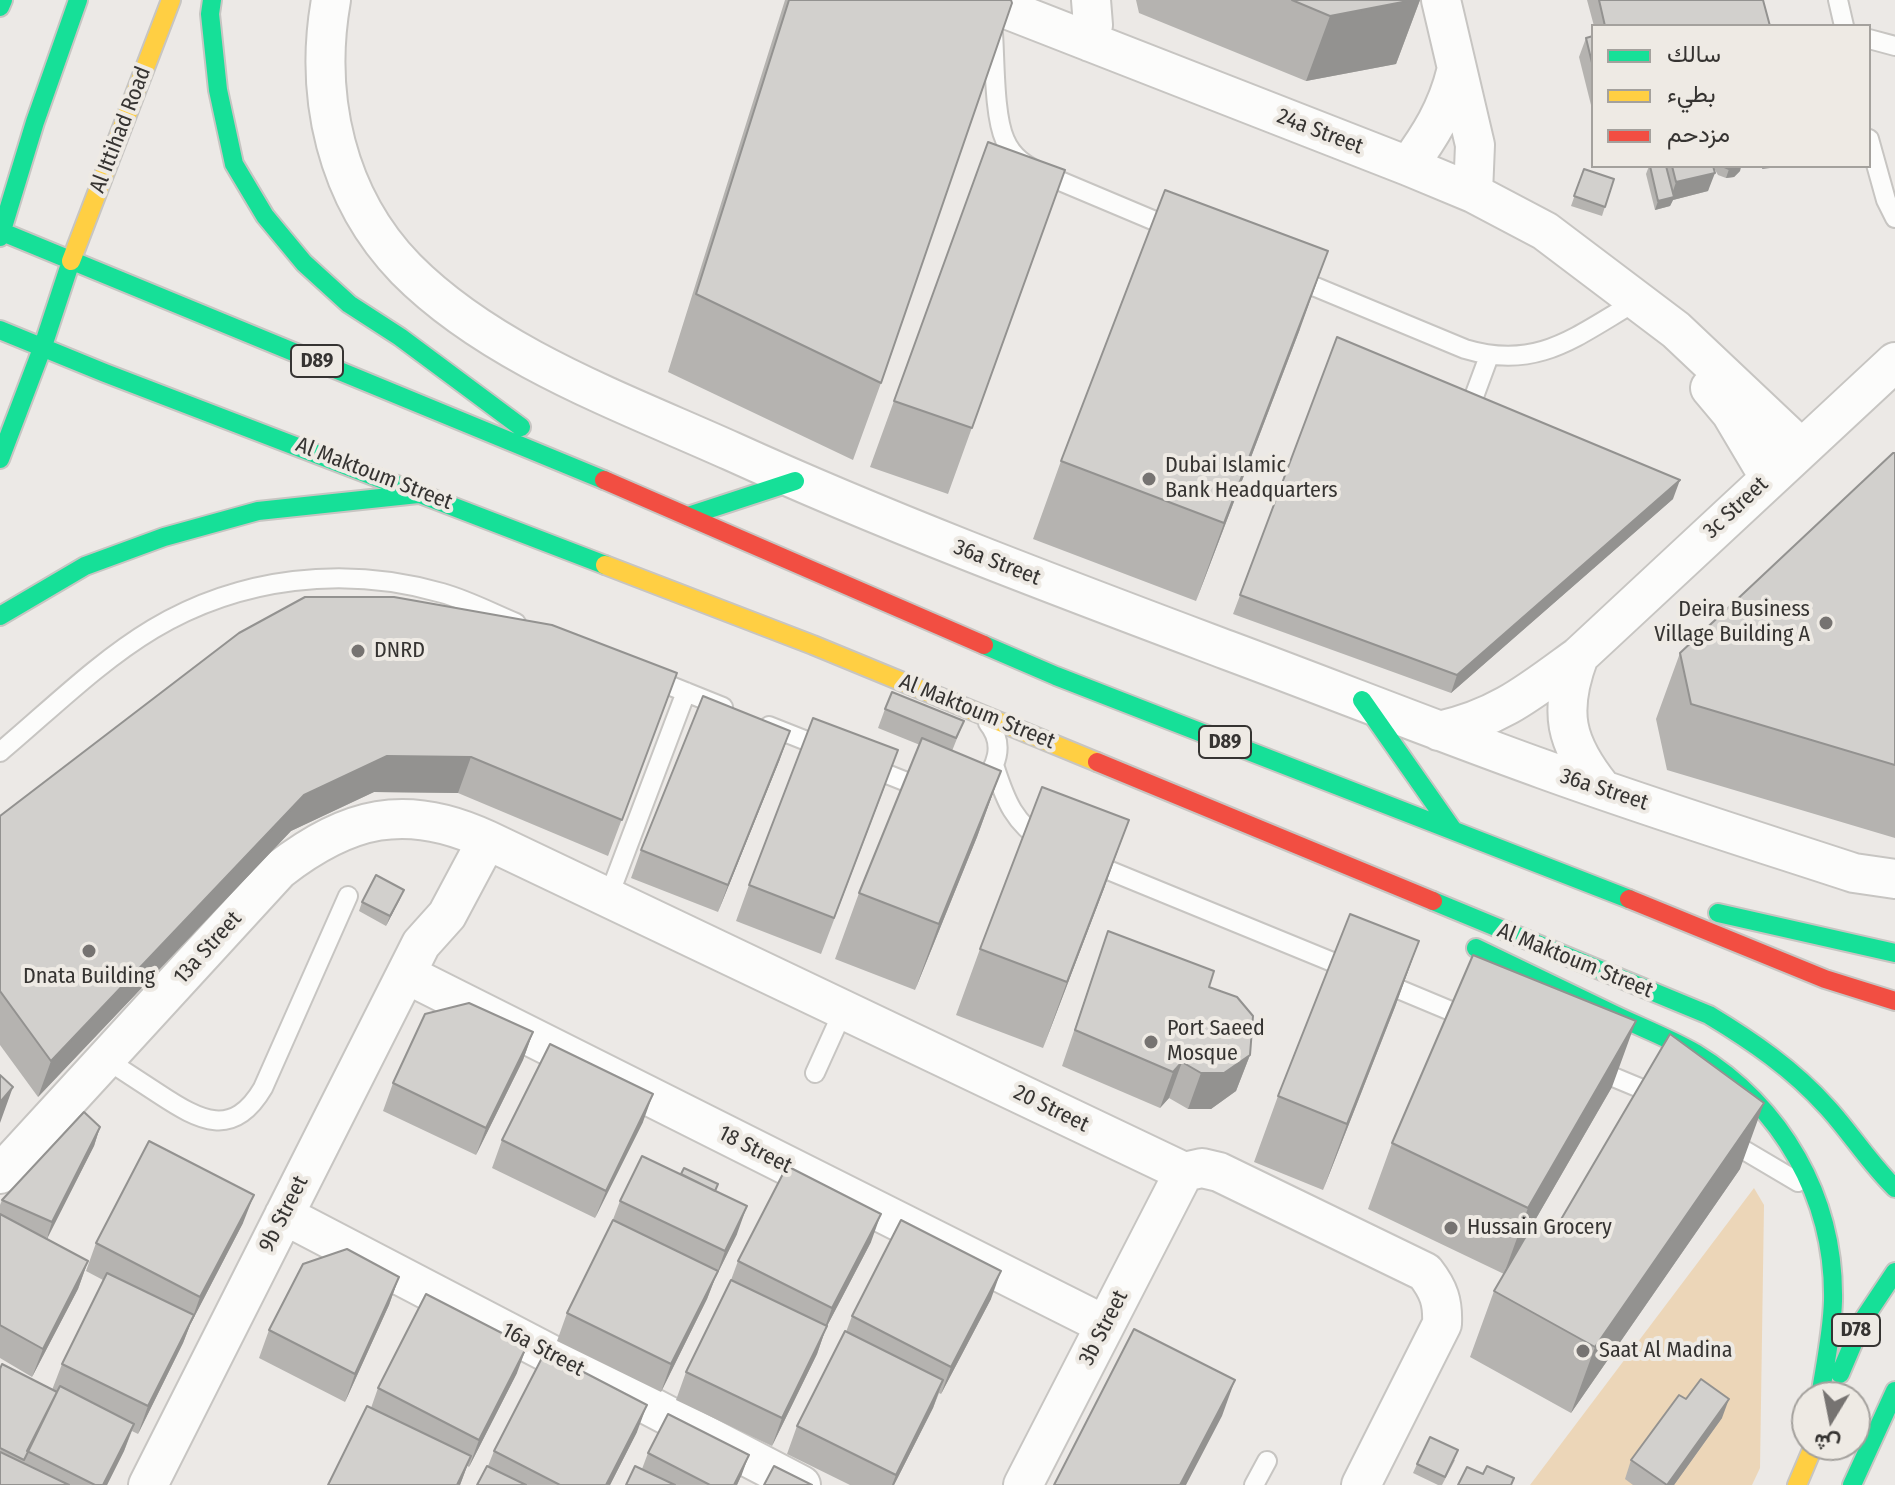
<!DOCTYPE html>
<meta charset="utf-8">
<style>
body{margin:0}
#map{position:relative;width:1895px;height:1485px;overflow:hidden;background:#ece9e6;font-family:"Fira Sans Condensed",Vazirmatn,sans-serif}
canvas{display:block}
.legend{position:absolute;left:1591px;top:24px;width:280px;height:144px;box-sizing:border-box;background:#eeeae4;border:2px solid #a4a19d;margin:0;padding:10px 14px;list-style:none;font-size:24px;color:#363432}
.legend li{display:flex;align-items:center;gap:16px;height:40px}
.legend b{width:40px;border:2px solid #a4a19d}
.north{position:absolute;left:1791px;top:1381px;width:80px;height:80px;box-sizing:border-box;background:#eeeae4;border:2px solid #a4a19d;border-radius:50%;rotate:190deg;font-size:22px;font-weight:700;line-height:32px;text-align:center;color:#363432}
.north::after{content:'';display:block;margin:auto;width:28px;height:36px;background:#767371;clip-path:polygon(50% 0,100% 100%,50% 72%,0 100%)}
</style>
<div id="map">
<canvas width="1895" height="1485"></canvas>
<ul class="legend">
<li><b style="height:10px;background:#16e098"></b>سالك</li>
<li><b style="height:10px;background:#ffcf43"></b>بطيء</li>
<li><b style="height:10px;background:#f24e42"></b>مزدحم</li>
</ul>
<div class="north">ش</div>
</div>
<script>
const ctx = document.querySelector('canvas').getContext('2d');
ctx.lineJoin = 'round';
function fill(path, color) {
  ctx.fillStyle = color;
  ctx.fill(path, 'evenodd');
}
function trace(path, color, width, dash) {
  ctx.strokeStyle = color;
  ctx.lineWidth = width;
  ctx.lineCap = dash ? 'butt' : 'round';
  ctx.setLineDash(dash || []);
  ctx.stroke(path);
}
function label(font, color, halo, rows, align = 'center') {
  ctx.font = font + ' "Fira Sans Condensed",sans-serif';
  ctx.lineWidth = 8;
  ctx.setLineDash([]);
  ctx.textBaseline = 'middle';
  ctx.strokeStyle = halo;
  ctx.fillStyle = color;
  for (const [text, x, y, turn = 0] of rows) {
    ctx.save();
    ctx.translate(x, y);
    ctx.rotate((+turn || 0) * Math.PI / 180);
    ctx.textAlign = isNaN(turn) ? turn : align;
    if (halo) ctx.strokeText(text, 0, 0);
    ctx.fillText(text, 0, 0);
    ctx.restore();
  }
}
fill(new Path2D(`
 M1754,1188l10,17 -4,263 -8,17h-222z`), '#ecd6b8');
const lane = new Path2D(`
 M1838,0l6,26
 M993,33c2,29 1,83 12,107 7,17 21,26 36,33l133,56
 M1869,39l26,7
 M1869,139l17,61 9,18
 M1294,278l171,71c73,22 111,-13 172,-48
 M1472,402l17,-46
 M651,678l72,29
 M769,726l58,23
 M0,752c49,-41 98,-90 153,-123 87,-52 192,-64 289,-36 25,7 50,20 74,30
 M869,767l58,23
 M995,768c11,34 19,54 50,75
 M981,786c15,-19 25,-41 7,-63
 M1091,863l261,107
 M608,898l78,-206
 M1379,981l91,38
 M107,1060c17,11 35,23 52,34 41,27 74,45 104,-6l85,-192
 M1594,1069l65,27
 M815,1073l29,-64
 M1727,1140l71,42
 M1254,1485l13,-24`);
const street = new Path2D(`
 M331,0c-17,96 5,197 75,269 85,86 216,133 325,182 163,74 329,136 496,199 105,39 210,81 316,119 102,37 207,70 311,104l41,6
 M983,0l425,166 65,27 72,38 131,99 125,118
 M1441,0l34,145 -2,48
 M1090,42l3,-17 -2,-25
 M1408,166c22,-30 39,-57 48,-94
 M1710,388l21,25 38,64
 M1579,656c-21,56 -14,87 23,133
 M1439,731c60,-13 92,-40 140,-75l316,-294
 M406,974l699,351
 M0,1174l279,-304c68,-53 127,-68 208,-30l697,332 18,-4 17,4 206,100c14,18 18,30 17,52l-81,161
 M284,1215l517,270
 M148,1485l273,-541 26,-29 40,-75
 M1023,1485l161,-313`);
const fast = new Path2D(`
 M212,0l-2,14 8,76 16,74 31,52 39,47 45,41 51,33 121,90
 M0,7l3,-7
 M0,231l604,249
 M0,237l35,-115 43,-122
 M0,330l105,43 500,192
 M43,346l28,-85
 M0,459l43,-113
 M688,516l107,-35
 M0,616l85,-50 79,-29 94,-26 160,-17
 M984,645l72,31 573,223
 M1362,700l91,130
 M1433,901l276,114c43,26 84,54 118,92 24,26 42,56 68,81
 M1718,913l177,40
 M1476,948c46,22 91,44 137,66 27,13 56,24 82,39 87,53 140,145 138,248 -1,32 -8,64 -13,96
 M1840,1374l23,-54 32,-48
 M1852,1485l43,-94`);
const slow = new Path2D(`
 M71,261l100,-261
 M605,565l208,80 284,117
 M1797,1485l17,-40`);
const jam = new Path2D(`
 M604,480l380,165
 M1097,762l336,139
 M1629,899l196,80 70,22`);
trace(lane, '#c7c5c2', 22);
trace(street, '#c7c5c2', 42);
trace(fast, '#c7c5c2', 22);
trace(slow, '#c7c5c2', 22);
trace(jam, '#c7c5c2', 22);
trace(lane, '#fcfcfb', 18);
trace(street, '#fcfcfb', 38);
trace(fast, '#16e098', 18);
trace(slow, '#ffcf43', 18);
trace(jam, '#f24e42', 18);
fill(new Path2D(`
 M785,0h226l-130,383 -28,77 -185,-88z
 M1136,0h284l-24,64 -90,17 -167,-68z
 M1587,0h176l7,26h-176z
 M1593,36v77l-14,-56 7,-19z
 M988,142l77,28 -117,324 -78,-27z
 M1649,166h64l-5,25 -35,9 -3,6 -15,4 -9,-36z
 M1714,166h27l-1,5 -6,6 -8,1 -8,-3 -4,-7z
 M1584,169l30,10 -12,37 -31,-10z
 M1300,329l-104,272 -163,-62 28,-78z
 M1337,337l336,162 -222,194 -218,-79z
 M1895,453v385l-228,-68 -11,-51 24,-66z
 M677,673l-69,183 -150,-63 -84,-1 -83,39 -253,266 -38,-52v-229z
 M885,709l79,12 -12,30 49,20 -24,66 -62,153 -80,-31 24,-66 61,-148 -42,-17z
 M780,759l-62,153 -87,-34 10,-28z
 M885,786l-64,168 -85,-33 13,-36z
 M1105,886l-62,162 -87,-33 24,-66z
 M400,899l-14,27 -27,-15 3,-9z
 M1108,931l101,56 41,68 -14,36 -25,18h-23l-19,-11 -9,10 -98,-42z
 M1419,941l-24,66 -72,183 -69,-28 24,-66z
 M533,1032l-10,28 -47,95 -93,-44 10,-28z
 M1612,1087l-108,187 -136,-65 24,-66z
 M643,1122l-48,96 -103,-50 10,-28z
 M100,1127l-6,19 -48,93 42,22 -10,28 -46,88 -32,-19v-153l2,-5z
 M1740,1169l-169,244 -101,-56 24,-66 59,-58z
 M716,1191l21,43 -22,44 -8,21 -46,93 -104,-51 10,-28 45,-91 8,-21z
 M243,1223l-53,102 -7,18 -45,91 -6,-3 -8,20 -17,34h-107v-116l52,21 10,-26 41,-84 -17,-9 10,-28z
 M871,1242l-45,86 -9,26 -45,92 -96,-46 10,-28 45,-92 7,-19z
 M399,1277l-10,28 -44,97 -86,-44 10,-28z
 M991,1299l-50,95 -2,-1 -6,15 -39,77h-44l-63,-31 10,-28 49,-94 6,-16z
 M517,1373l-48,94 -2,-1 -7,19h-132l43,-77 7,-20z
 M1686,1399l36,19 -48,67h-41l-8,-6 6,-19z
 M637,1432l-27,53h-133l11,-19 6,-15z
 M648,1453l94,21 -5,11h-111l16,-16z
 M1455,1460l-13,25h-4l-25,-12 4,-9z`), '#b5b3b0');
fill(new Path2D(`
 M1413,0h7l-24,64 -90,17 24,-65z
 M1739,166h2l-1,5 -6,6 -8,1 3,-9z
 M1763,166h9l-2,2 -8,1z
 M1715,173l-7,18 -35,9 -3,6 -15,4 3,-9 13,-4 5,-15z
 M1328,251l-28,78 -104,272 28,-78z
 M1680,480l-7,19 -222,194 6,-18z
 M790,731l-10,28 -62,153 10,-27z
 M387,756l84,1 -13,36 -84,-1 -83,39 -253,266 13,-36 253,-266z
 M1001,771l-24,66 -62,153 24,-66z
 M1129,820l-24,66 -62,162 24,-66z
 M404,890l-4,9 -14,27 4,-10z
 M1419,941l-24,66 -72,183 24,-66z
 M1636,1021l-24,66 -108,187 24,-66z
 M533,1032l-10,28 -47,95 10,-27z
 M1250,1055l-14,36 -25,18h-23l13,-36z
 M1182,1062l-13,36 -9,10 13,-36z
 M13,1087l-13,36v1v-22z
 M653,1094l-10,28 -48,96 11,-27z
 M1764,1103l-24,66 -169,244 24,-66z
 M100,1127l-6,19 -48,95 6,-19z
 M254,1195l-11,28 -53,102 10,-28z
 M747,1206l-10,28 -22,45 10,-28z
 M881,1214l-10,28 -45,86 -9,26 -45,92 10,-28 40,-83 10,-27z
 M88,1261l-10,28 -46,88 11,-28z
 M718,1271l-11,28 -46,93 10,-28z
 M1001,1271l-10,28 -50,95 10,-27z
 M399,1277l-10,28 -44,97 10,-28z
 M194,1315l-11,28 -45,91 10,-28z
 M527,1346l-10,27 -48,94 10,-27z
 M943,1380l-10,28 -39,77h-2l4,-10z
 M1235,1380l-13,36 -36,69h-6z
 M1729,1399l-7,19 -48,67h-7z
 M647,1405l-10,27 -27,53h-4z
 M134,1424l-10,27 -17,34h-4z
 M749,1455l-7,19 -5,11h-3z
 M471,1456l-11,29h-3z`), '#939290');
const building = new Path2D(`
 M789,0h222l1,3 -131,380 -185,-89z
 M1292,0h121l-83,16z
 M1599,0h164l7,26h-165z
 M1593,36v31l-7,-29z
 M988,142l77,28 -93,258 -78,-27z
 M1650,166h16l8,31 -16,4z
 M1672,166h41l2,7 -39,9z
 M1722,166h17l-2,1 -8,2z
 M1584,169l30,10 -9,28 -31,-11z
 M1165,190l163,61 -104,272 -163,-62z
 M1337,337l343,143 -223,195 -217,-80z
 M1893,453h2v312l-204,-61 -11,-51z
 M305,597h89l158,28 125,48 -55,147 -151,-63 -84,-1 -83,39 -253,266 -51,-70v-175l239,-183z
 M892,692l72,29 -8,17 -71,-29z
 M703,696l87,35 -62,154 -87,-35z
 M813,718l85,32 -64,168 -85,-33z
 M922,738l79,33 -62,153 -80,-31z
 M1042,787l87,33 -62,162 -87,-33z
 M376,875l28,15 -14,26 -28,-14z
 M1350,914l69,27 -72,183 -69,-28z
 M1108,931l106,40 -5,16 28,10 16,19 -3,39 -26,18h-23l-19,-11 -9,10 -98,-42z
 M1473,955l163,66 -108,187 -136,-65z
 M469,1003l64,29 -47,96 -93,-45 32,-69z
 M1670,1034l94,69 -169,244 -101,-56 39,-67 20,9z
 M550,1044l103,50 -47,97 -104,-51z
 M0,1075l13,12 -13,15z
 M84,1112l16,15 -48,95 -50,-22z
 M149,1141l105,54 -54,102 -104,-54z
 M642,1156l105,50 -22,45 -105,-50z
 M787,1166l94,48 -49,94 -94,-47z
 M684,1168l34,16 -3,7 -34,-17z
 M0,1214l88,47 -45,88 -43,-24z
 M613,1220l105,51 -47,93 -104,-51z
 M901,1220l100,51 -50,96 -99,-51z
 M347,1249l52,28 -44,97 -86,-44 34,-66z
 M107,1273l87,42 -46,91 -86,-42z
 M731,1280l96,46 -45,92 -96,-46z
 M426,1294l101,52 -48,94 -101,-52z
 M1134,1329l101,51 -55,105h-126z
 M845,1331l98,49 -47,95 -99,-49z
 M545,1352l102,53 -41,80h-46l-66,-34z
 M2,1364l55,28 -33,68 -24,-12v-79z
 M1701,1379l28,20 -62,86 -36,-25 48,-65 7,4z
 M60,1386l74,38 -31,61h-8l-68,-34z
 M367,1406l104,50 -14,29h-129z
 M668,1414l81,41 -15,30h-24l-62,-32z
 M1430,1437l28,13 -13,27 -28,-13z
 M0,1452l69,33h-69z
 M487,1466l39,19h-49z
 M635,1466l40,19h-49z
 M774,1466l38,19h-48z
 M1487,1466l27,12 -3,7h-53l9,-18 16,7z`);
fill(building, '#d2d0cd');
trace(building, '#939290', 2);
for (const [x, y, r, color] of [
 [1149,479,8,"#767371"],
 [1826,623,8,"#767371"],
 [358,651,8,"#767371"],
 [89,951,8,"#767371"],
 [1151,1042,8,"#767371"],
 [1451,1228,8,"#767371"],
 [1583,1351,8,"#767371"]
]) {
  const dot = new Path2D();
  dot.arc(x, y, r, 0, 2 * Math.PI);
  ctx.fillStyle = color;
  ctx.fill(dot);
  trace(dot, '#eeeae4', 3);
}
for (const [x, y, w] of [
 [317,361,52],
 [1225,742,52],
 [1856,1330,48]
]) {
  const box = new Path2D();
  box.roundRect(x - w / 2, y - 16, w, 32, 6);
  ctx.fillStyle = '#eeeae4';
  ctx.fill(box);
  trace(box, '#363432', 2);
}
label('bold 20px', '#363432', null, [
 ["D89",317,361],
 ["D89",1225,742],
 ["D78",1856,1330]
]);
label('22px', '#363432', '#eeeae4', [
 ["Al Ittihad Road",121,130,-69],
 ["24a Street",1320,132,21],
 ["Al Maktoum Street",374,474,21],
 ["3c Street",1736,508,-43],
 ["36a Street",997,563,21],
 ["Al Maktoum Street",977,712,22],
 ["36a Street",1604,790,18],
 ["13a Street",208,948,-48],
 ["Al Maktoum Street",1575,961,22],
 ["20 Street",1051,1109,26],
 ["18 Street",755,1150,27],
 ["9b Street",284,1214,-63],
 ["3b Street",1104,1328,-63],
 ["16a Street",543,1350,28]
]);
label('22px', '#363432', '#eeeae4', [
 ["Dubai Islamic",1165,466],
 ["Bank Headquarters",1165,491],
 ["Deira Business",1810,610,"right"],
 ["Village Building A",1810,635,"right"],
 ["DNRD",374,651],
 ["Dnata Building",89,977,"center"],
 ["Port Saeed",1167,1029],
 ["Mosque",1167,1054],
 ["Hussain Grocery",1467,1228],
 ["Saat Al Madina",1599,1351]
], 'left');
</script>
